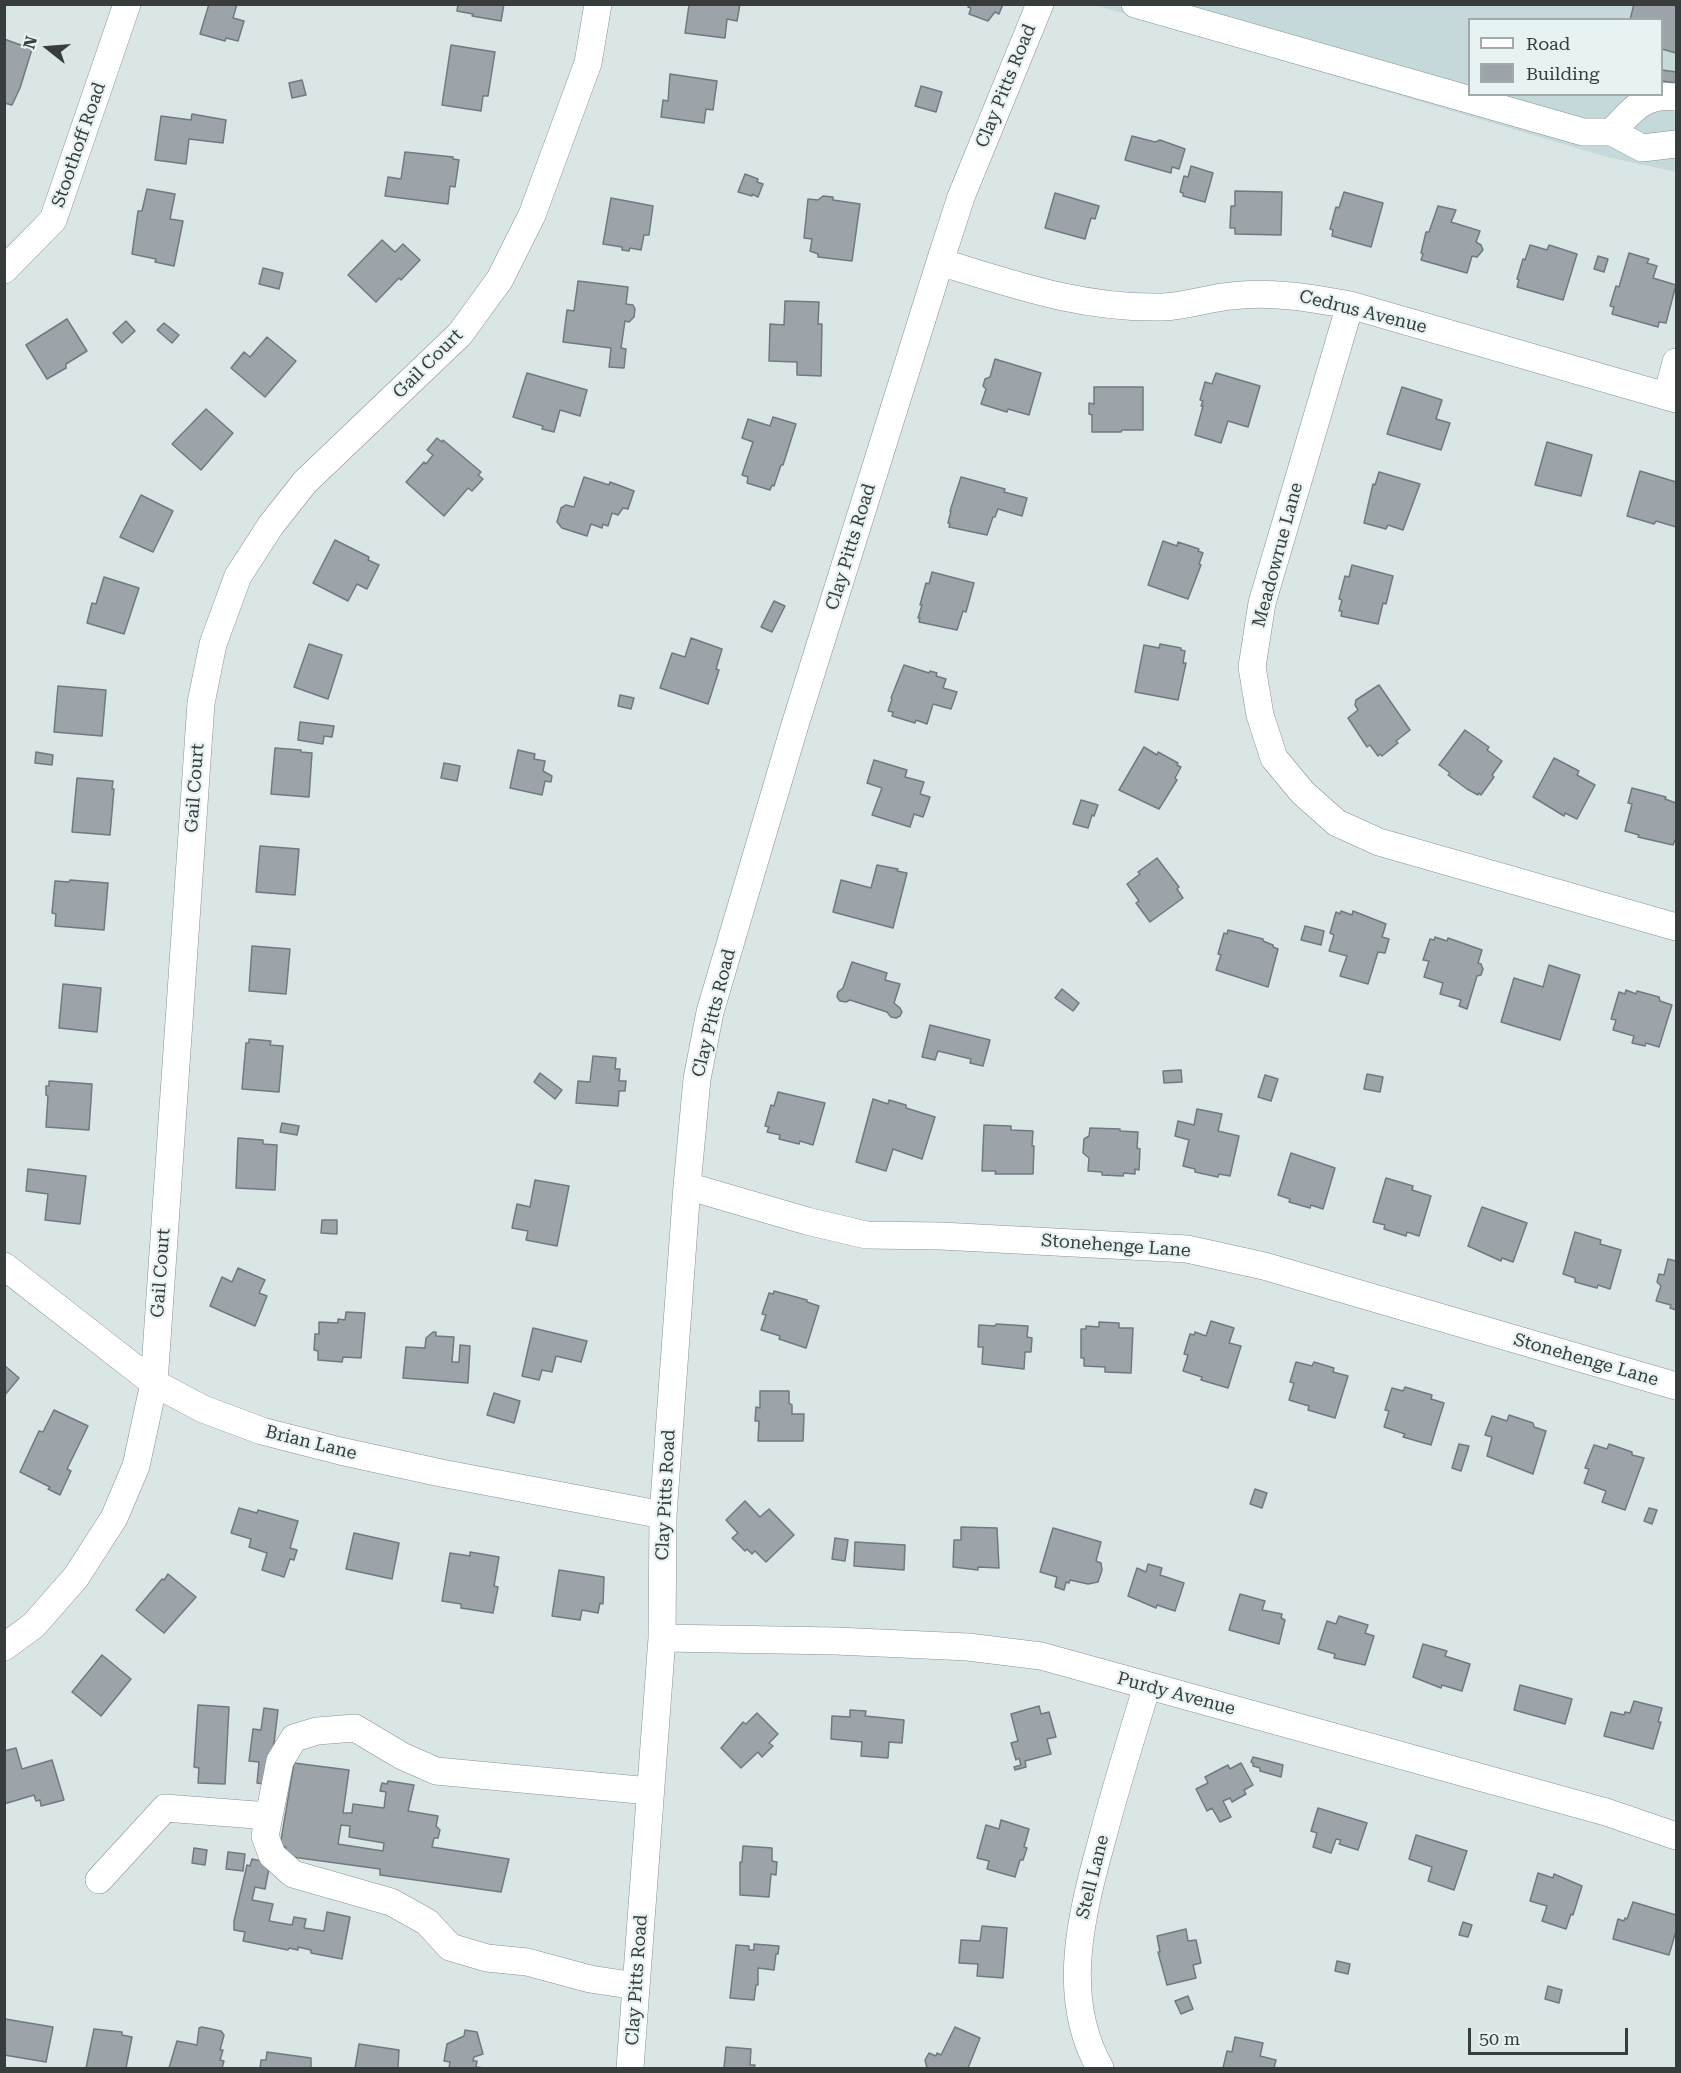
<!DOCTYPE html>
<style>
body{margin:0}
#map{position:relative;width:1681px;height:2073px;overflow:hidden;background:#dae5e6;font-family:"Roboto Serif",serif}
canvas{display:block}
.frame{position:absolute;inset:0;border:6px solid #383c3d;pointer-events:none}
.legend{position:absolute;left:1468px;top:18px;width:195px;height:78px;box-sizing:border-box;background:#e7f2f3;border:2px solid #a1a9aa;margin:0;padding:8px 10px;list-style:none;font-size:18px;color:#383c3d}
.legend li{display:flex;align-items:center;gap:12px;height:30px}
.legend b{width:30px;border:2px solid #a1a9aa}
.north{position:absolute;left:18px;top:18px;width:60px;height:60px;-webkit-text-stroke:4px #e7f2f3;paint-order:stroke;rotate:287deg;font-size:16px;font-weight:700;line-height:24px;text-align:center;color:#383c3d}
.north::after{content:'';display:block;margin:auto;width:21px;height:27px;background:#383c3d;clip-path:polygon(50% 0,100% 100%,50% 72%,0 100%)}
.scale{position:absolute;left:1468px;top:2028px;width:160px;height:27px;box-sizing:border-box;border:3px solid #383c3d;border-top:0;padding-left:8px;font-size:18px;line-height:21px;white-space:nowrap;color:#383c3d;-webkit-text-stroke:4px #e7f2f3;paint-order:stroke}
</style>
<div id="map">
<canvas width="1681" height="2073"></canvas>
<div class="frame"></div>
<ul class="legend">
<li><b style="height:8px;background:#fff"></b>Road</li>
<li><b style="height:16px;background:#9ca4a9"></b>Building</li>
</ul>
<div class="north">N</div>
<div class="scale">50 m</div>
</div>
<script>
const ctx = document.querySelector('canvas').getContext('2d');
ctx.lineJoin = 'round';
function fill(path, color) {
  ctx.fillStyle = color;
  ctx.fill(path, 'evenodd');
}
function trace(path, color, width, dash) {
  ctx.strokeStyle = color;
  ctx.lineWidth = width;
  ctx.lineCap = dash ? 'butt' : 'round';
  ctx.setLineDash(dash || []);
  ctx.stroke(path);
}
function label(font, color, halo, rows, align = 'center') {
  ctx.font = font + ' "Roboto Serif",serif';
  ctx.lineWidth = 4.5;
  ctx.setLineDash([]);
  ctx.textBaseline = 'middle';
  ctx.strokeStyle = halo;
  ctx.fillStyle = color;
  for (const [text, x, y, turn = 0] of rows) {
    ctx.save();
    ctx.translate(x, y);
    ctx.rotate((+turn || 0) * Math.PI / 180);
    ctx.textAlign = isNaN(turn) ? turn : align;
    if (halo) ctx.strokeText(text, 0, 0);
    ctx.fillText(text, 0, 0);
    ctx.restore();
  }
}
fill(new Path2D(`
 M1095,5h581v167l-69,-15zM1470,20h192v74h-192z`), '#c5d9db');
const building = new Path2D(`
 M209,4h28l-4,14 11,3 -6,20 -12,-3 -1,3 -25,-7z
 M458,4h46l-3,17 -29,-5 1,-2 -16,-3z
 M740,4l-3,17 -10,-2 -2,19 -40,-5 4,-28 -4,-1z
 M969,4h34l-4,10 -4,-2 -7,9 -19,-7 2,-6 -3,-1z
 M1634,4h42v49l-14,-4v-29h-32z
 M4,39l28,10 -12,39 -8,17 -8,-2z
 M451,45l44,7 -7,44h-5l-2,15 -39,-6z
 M1662,70l14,2v11l-14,-2z
 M670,74l47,7 -4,29 -7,-1 -2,14 -43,-6 2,-17 5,1z
 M302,80l4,15 -14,3 -3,-15z
 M921,86l21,6 -6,20 -21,-6z
 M192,114l34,6 -3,23 -34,-4 -3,25 -31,-4 6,-44 30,4z
 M1132,136l23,6 5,-2 25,9 -6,20 -7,-2 -1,6 -46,-13z
 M405,152l48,5v2l6,1 -4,27 -5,-1 -2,18 -63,-8 3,-19 13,2z
 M1191,166l22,7 -8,29 -22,-6v-3l-3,-1 4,-16 4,1z
 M745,174l13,5 -1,3 6,2 -5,13 -6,-3v2l-14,-4z
 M147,189l28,5 -5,25 13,2 -9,45 -19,-4 1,-3 -24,-5 6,-43h4z
 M1235,191l47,1 -1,43 -46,-1v-6h-5l1,-22h4z
 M1344,192l39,11 -12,44 -39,-11 1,-6 -3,-1 6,-22 3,1z
 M1055,193l44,13 -4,13 -4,-1 -6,21 -40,-11z
 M823,196l10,1v3l27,4 -8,57 -34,-4v-3l-8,-3 2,-12 -8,-1 4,-39 10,1z
 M611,198l42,8 -4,29h-5l-3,15 -11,-2 -1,3 -7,-1v-3l-19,-3z
 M1438,206l18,4 -5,12 29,9 -4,11 5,3 2,5 -6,7 -5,-1 -5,17 -46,-13 2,-6 -2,-1 5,-21h3z
 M382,240l13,12 8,-8 17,16 -19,20 -2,-2 -23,24 -28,-27z
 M1530,245l17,5 2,-5 28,9 -14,46 -46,-13 2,-7 -2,-1 6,-20 2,1z
 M1629,253l20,6 -2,4 10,3 -4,12 23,7 -10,38 -7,-1 -1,5 -46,-13 2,-7 -4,-1 6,-20 3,1z
 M1598,256l10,3 -4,13 -10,-3z
 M263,268l20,5 -4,16 -20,-5z
 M578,281l50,6 -2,17 7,1 2,4 -1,8 -5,5 -4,-1 -4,27 5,1 -2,19 -15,-1 2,-19 -48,-6 4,-32 7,1z
 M785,301l34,1 -1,22h4l-1,52 -24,-1v-13l-28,-1 1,-37 14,1z
 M67,319l20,32 -21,13v4l-19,11 -21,-34z
 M126,321l9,10 -13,12 -9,-10z
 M164,323l15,12 -7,8 -15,-13z
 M267,337l29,24 -31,36 -34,-29 13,-16 6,5z
 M995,359l46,14 -12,42 -21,-6 -1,3 -26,-8 5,-15 -3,-3 2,-7 5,-2z
 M527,373l60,17 -7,26 -20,-6 -6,22 -12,-3 1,-3 -30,-9z
 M1216,373l44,13 -12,41 -20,-6 -7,22 -26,-8 8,-29h-2l2,-5 -3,-1 5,-18 7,2z
 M1094,387h49v43h-21l-1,2h-29v-17l-3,-1v-11l5,1z
 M1402,387l40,13 -6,19 14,4 -9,27 -54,-16z
 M206,409l27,24 -32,37 -29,-26z
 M773,417l23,7 -13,41h-2l-7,21 -2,-1 -2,5 -23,-7 1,-6 -6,-2 11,-33 -11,-4 6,-19 22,7z
 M437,438l5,4 1,-2 38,32 -3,3 5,4 -11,12 -4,-3 -24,28 -38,-34 18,-20 2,2 7,-9 -6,-5z
 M1547,442l45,13 -11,41 -46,-11z
 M1640,471l36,11v45l-20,-6 -2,3 -27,-8z
 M1379,472l41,12 -17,46 -15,-5 -2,4 -22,-6 9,-39 2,1z
 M584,477l25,8 1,-3 24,9 -6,18 -5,-1 -5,7 -6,-2 -4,13 -5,-2 -1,4 -11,-4 -4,12 -25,-8 -5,-6 4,-14 5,-3 8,2z
 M961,477l44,12 -1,3 23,6 -5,18 -24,-7 -3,8h-2l-6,18 -38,-8 1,-3 -2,-1 3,-12h-1z
 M141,495l32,16 -20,41 -33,-15z
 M335,540l34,17 -1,3 11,5 -12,24 -10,-5 -9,17 -35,-18z
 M1163,541l14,5 1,-4 21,7 -1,2 5,2 -4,11 2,1 -13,34 -40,-14z
 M1352,565l41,11 -7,28 -3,-1 -5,21 -37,-8 1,-5h-3l3,-11 -3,-1 6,-23 4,1z
 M932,572l42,11 -8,29 -3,-1 -6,19 -38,-8 1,-4h-2l4,-13h-2l6,-22 3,1z
 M104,577l35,11 -15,46 -37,-11 5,-20 4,1z
 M774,601l11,5 -13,26 -11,-5z
 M691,638l31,11 -6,20 3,1 -11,34 -48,-16 12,-35 13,4z
 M309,644l33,11 -14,44 -34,-12z
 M1160,644l21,4v2l4,1 -2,12h3l-8,37 -43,-8 9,-47 15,3z
 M904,665l25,8 1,-2 7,2 -1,3 10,3 -3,9 14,4 -6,17 -18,-5 -6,20 -11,-4 -1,3 -23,-7 1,-4 -5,-1 4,-12 -1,-1z
 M1379,685l31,45 -14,11 2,2 -16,13 -2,-2 -2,2 -8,-11 -3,2 -19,-29 10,-8 -3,-5 1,-5z
 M58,686l48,4 -4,46 -48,-4z
 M620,695l14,3 -3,11 -13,-3z
 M300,722l34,4 -2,11 -8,-1 -1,8 -25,-4z
 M1465,730l24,17 -2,3 15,11 -10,14 2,2 -13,18 -2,-2 -1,2 -11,-6 -19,-14 2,-2 -11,-8z
 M1144,747l13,8 1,-3 20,11 -1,2 4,2 -6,11 2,2 -18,29 -40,-19z
 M275,748l26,2v2l11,1 -3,44 -38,-3z
 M518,750l17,4 -1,5 11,2 -2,10 9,5 -1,6 -6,-1 -3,14 -32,-7z
 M36,752l17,3 -1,10 -17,-2z
 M1554,758l25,13 -2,4 18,10 -18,34 -12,-6 -1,3 -31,-19z
 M874,760l33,10 -2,7 19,5 -4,12 10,3 -7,20 -9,-3 -4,13 -38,-12 10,-27 -15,-5z
 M444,763l16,3 -3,15 -16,-3z
 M77,778l36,3 -1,8h2l-4,46 -38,-3z
 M1632,788l34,9 -1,2 11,4v38l-1,-1 -2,5 -35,-8 1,-2 -14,-4 7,-27 -4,-1z
 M1081,800l17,5 -4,11 -2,-1 -4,13 -15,-4z
 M260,846l39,3 -4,46 -39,-3z
 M1157,858l22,29 -2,2 6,9 -33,24 -14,-19 3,-2 -12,-17 13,-10 -2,-2z
 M877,865l21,4 -1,2 10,2 -14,55 -60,-16 8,-32 30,8z
 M70,880l38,3 -4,47 -49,-4 1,-12 -4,-1 3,-32 14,1z
 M1341,911l11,4 1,-4 33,13 -4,13 7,2 -4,14 -7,-1 -10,32 -28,-8 7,-20 -18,-5 5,-16 -4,-2 6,-21 4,2z
 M1305,926l19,5 -3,14 -20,-5z
 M1228,930l35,9v2l10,4v2l5,2 -10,38 -52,-17 5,-15 -3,-1 6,-21 3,1z
 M1435,937l12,4 1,-3 34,12 -4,13 3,1 2,5 -2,6 -4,1 -10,33 -8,-3 2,-6 -21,-6 3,-11 -19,-6 5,-16 -6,-1 7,-21 4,1z
 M252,946l38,3 -4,45 -37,-3z
 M852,962l35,11 -2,7 15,4 -6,19 6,5 2,4 -2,4 -4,2 -5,-1 -4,-5 -37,-12 -4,2 -6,-1 -3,-4 1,-5 5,-4z
 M1549,965l31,10 -20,65 -59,-18 13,-44 29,9z
 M63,984l38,4 -4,44 -38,-4z
 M1062,989l17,14 -6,8 -18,-13z
 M1626,990l10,4 1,-3 22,6 1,4 12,4 -13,42 -13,-4 -1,3 -13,-3 2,-7 -21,-6 3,-10 -5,-1 8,-27 6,2z
 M930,1025l60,15 -7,26 -13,-3 1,-4 -33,-8 -3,9 -13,-3z
 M249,1039l22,2 -1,4 13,1 -4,46 -37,-3 4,-46h3z
 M593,1056l23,2 -1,11h5l-1,12h7l-1,10h-6l-1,15 -42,-3 2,-22 12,1z
 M1181,1070l1,12 -18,1 -1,-12z
 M540,1073l22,17 -7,9 -21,-17z
 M1367,1074l16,3 -3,15 -16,-3z
 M1265,1075l13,4 -7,22 -13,-4z
 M49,1081l43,3 -3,46 -43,-3 2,-31 -2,-1v-9h3z
 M778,1092l47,11 -12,42 -13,-4 -1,3 -20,-5 1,-4 -13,-3 2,-5 -4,-1 6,-21 3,1z
 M873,1099l15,5 1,-4 17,5v3l29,9 -13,42 -29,-10 -7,22 -30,-9z
 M1197,1109l25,5 -4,17 21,5 -9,40 -11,-2 -1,3 -23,-5v-3l-12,-3 6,-26 -14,-4 3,-15 16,4z
 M282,1123l17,3 -2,9 -17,-3z
 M984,1125l27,1v4l22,1 -1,15h2l-1,28h-38l1,-3h-14z
 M1090,1128l30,1v2l18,1 -1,16 3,1 -1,21 -4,-1v5l-11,-1 -1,3 -21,-1v-3l-14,-1 1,-13 -6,-5 1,-14 5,-3z
 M238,1138l25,2v4l14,1 -2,45 -39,-2z
 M1291,1153l44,15 -12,41 -12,-4 -1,3 -21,-6 1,-3 -12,-4z
 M28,1169l58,7 -6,48 -35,-4 3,-26 -22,-3z
 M1386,1178l27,8 -1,4 19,6 -12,40 -12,-4 -1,4 -22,-7 1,-4 -12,-3z
 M535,1180l34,6 -12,60 -31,-6 2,-9 -16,-3 5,-24 13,3z
 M1482,1207l45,16 -14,39 -11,-4 -1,3 -33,-15z
 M322,1220h15v14l-16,-1z
 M1575,1232l26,8 -1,4 21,6 -11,39 -12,-4 -1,3 -22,-6v-4l-12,-4z
 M1668,1259l8,2v49l-6,-2 1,-3 -15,-4 5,-15 -4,-4 2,-8 5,1z
 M238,1268l27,12 -6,13 8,3 -12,30 -45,-20 12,-29 10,5z
 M774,1291l33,9v2l12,4 -13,42 -27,-9 1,-3 -19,-6 5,-15 -4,-1 7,-21 4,1z
 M346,1312l19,1 -4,45 -18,-1 -1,5 -24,-2v-9l-4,-1 1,-16h4v-12l19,1v-4l7,1z
 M1211,1321l23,7 -5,15 12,3 -13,42 -27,-8 1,-3 -19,-6 5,-16 -4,-1 6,-20 4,1 1,-3 11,4z
 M1099,1322l20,1v5h14l-2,45 -26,-1v-5l-21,-1v-8h-3v-29h5v-3l13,1z
 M996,1324l32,2 -1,11 5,1 -1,14h-6l-1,17 -42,-5 1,-17h-5l1,-22 16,1z
 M533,1328l54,13 -6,21 -25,-6 -4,16 -10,-2 -3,10 -17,-4z
 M433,1332h3v4l18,1 -2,25h7l1,-17 10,1 -2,37 -65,-5 3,-31 19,1 1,-10z
 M1296,1362l16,4 2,-4 20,6 -1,4 15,4 -13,42 -27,-8 1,-4 -20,-6 5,-17 -4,-1z
 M4,1365l15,13 -15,18z
 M1405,1387l27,8 -1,4 13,4 -13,42 -28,-8 2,-3 -21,-7 5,-16 -4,-1 7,-22 11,3z
 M760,1391h29v12l3,2v9h12l-1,27h-45l1,-20h-4l1,-14 4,1z
 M494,1393l26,8 -6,22 -27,-8z
 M54,1410l34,16 -21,43 4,2 -11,24 -12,-6 2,-2 -30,-15 19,-41 4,1z
 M1509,1415l24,8 1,4 12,4 -13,43 -46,-18 5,-19 -7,-2 7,-19 15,5z
 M1459,1444l10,2 -8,25 -9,-3z
 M1609,1444l23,8v3l12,3 -19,52 -23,-8 4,-11 -22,-8 5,-14 -4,-1 9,-23 13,4z
 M1255,1489l12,4 -5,15 -12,-4z
 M745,1501l15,16 9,-8 25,26 -28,27 -11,-11 -3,3 -5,-5 -2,2 -13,-13 6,-5 -12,-13z
 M239,1508l18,5 1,-3 40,11 -8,27 7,2 -3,10 -4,-1 -6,18 -22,-7 5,-17 -18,-6 2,-8 -20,-6z
 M1649,1508l8,2 -5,14 -8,-3z
 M961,1527l36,1 2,40 -21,-1v3l-25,-3 1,-27h7z
 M1053,1528l48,14 -5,19 5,2 1,7 -4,12 -10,2 -18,-4 -1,3 -3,-1 -2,8 -9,-3 2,-10 -17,-5z
 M354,1533l45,10 -7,36 -46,-10z
 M835,1538l13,2 -3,21 -13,-2z
 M855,1542l50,3 -1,25 -50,-4z
 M470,1552l29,5 -5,29 4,1 -5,26 -32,-5v-4l-19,-3 8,-48 20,3z
 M1148,1564l14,4 -2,7 24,8 -9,28 -18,-6 -1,3 -28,-12 9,-28 9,4z
 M559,1570l45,7 -1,27 -3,-1 -2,10 -16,-3 -2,10 -28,-4z
 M168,1574l28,23 -32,36 -28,-23 26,-31 2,1z
 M1240,1594l25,7 -3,9 20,4 -1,4 4,2 -6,24 -50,-14z
 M1339,1616l29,9 -3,8 9,3 -9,29 -31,-7 1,-4 -17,-5 9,-28 9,3z
 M1423,1644l24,7 -2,5 25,8 -8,27 -20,-6 -1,3 -28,-11z
 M102,1655l29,24 -30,37 -29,-24z
 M1520,1685l52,14 -7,25 -51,-14z
 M1634,1701l28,7 -4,14h3l-8,27 -49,-13 7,-24 13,3 1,-3 5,1z
 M198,1705l31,2 -4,77 -27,-1 1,-15 -5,-1z
 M1039,1706l2,8 8,-2 7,25 -9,2 4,15 -26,7 1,6 -11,3 -1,-3 7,-2 -2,-7 -3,2 -5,-17 7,-2 -7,-27z
 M264,1708l14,2 -9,75 -12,-2 2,-21 -10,-1 4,-32 8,1z
 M850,1710l16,1 -1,5 39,4 -2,23 -13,-1 -1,16 -27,-2 1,-14 -31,-3 1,-23 18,1z
 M757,1713l21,21 -9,9 4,3 -11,11 -4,-5 -17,16 -20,-20 22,-26 3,2z
 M16,1748l6,21 30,-9 12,40 -23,6 -1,-6 -4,1 -2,-6 -30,9v-53z
 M1253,1757l30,8 -2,12 -21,-6v-3l-7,-2v-3l-2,-1z
 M294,1763l55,7 -6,43h9l1,-9 31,4 2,-16 -6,-1 2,-8 5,1 1,-3 26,4 -6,26 30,5 -2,10 4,4 -2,8h-4l-2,9 77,12 -8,33 -121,-17v-6l-95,-13 1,-9 -6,-1zM341,1825l9,1 -1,11 35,6 -1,8 -45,-7z
 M1241,1763l12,22 -9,5 2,4 -14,8 -2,-4 -7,3 8,16 -11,5 -8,-14 -5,3 -11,-22 12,-6 -3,-6 23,-12 2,4z
 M1318,1808l49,15 -9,27 -19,-6 2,-4 -5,-1 -5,14 -18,-6 4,-14 -6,-2z
 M1001,1820l28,9 -5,18 3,1 -4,12h-3l-5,17 -28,-8 2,-8 -12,-3 9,-33 13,4z
 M1416,1835l51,16 -13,39 -26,-9 4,-14 -23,-8z
 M743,1846l29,2v13l5,1 -1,13 -5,-1 -2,23 -29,-2v-33h2z
 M194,1848l13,2 -2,15 -13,-2z
 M228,1852l17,2 -2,17 -17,-2z
 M252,1859l18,4 -5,26 -10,-2 -3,13 21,4 -4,17 23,4 2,-8 12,2 -2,9 20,3 3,-19 23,5 -8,42 -31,-6v-3l-13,-3v3l-9,-2 -1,2 -45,-9 2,-9 -11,-2v-9l13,-56 3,1z
 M1538,1873l15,5 1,-4 28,12 -9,29 -2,-1 -5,15 -24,-8 5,-15 -17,-5z
 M1633,1902l43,13v16l-7,24 -56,-16 5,-20 6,2 1,-3 2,1z
 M1463,1922l9,3 -4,12 -9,-2z
 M982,1926l25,2 -4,50 -26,-2 1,-12 -19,-1 2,-23 19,1z
 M1186,1929l2,12 8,-1 5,23 -8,2 3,13 -29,7 -9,-33h2l-3,-16z
 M754,1944l25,2 -1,8h-2l-2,16 -16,-2v17h-2l-2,15 -24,-2 6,-53 13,1v4h5z
 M1337,1961l13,3 -2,10 -13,-3z
 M1548,1986l14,4 -3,13 -14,-4z
 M1188,1996l5,13 -12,5 -6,-13z
 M5,2019l48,8 -7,35 -42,-7z
 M202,2027l19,4 3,4 -4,15h3l-3,10 4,1 -2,7h-53l8,-27 20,4 2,-17z
 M955,2027l25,11 -12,30h-41l-2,-8 4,-7 7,3 1,-3 4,2z
 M94,2029l28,3v3l10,2 -6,31h-40z
 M465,2030l12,2 6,22 -9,3 -1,4h4l-1,6 8,1h-35l1,-6 -6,-1 3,-17 17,-8z
 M1235,2037l28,6 -3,13 16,4 -2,8h-51l4,-17 5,1z
 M359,2044l40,6 -1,18h-43z
 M726,2047l25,2 -1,16h5l-1,3h-30z
 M267,2052l44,6v10h-51l1,-8h5z`);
fill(building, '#9ca4a9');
trace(building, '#71797e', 1.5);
const minor = new Path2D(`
 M1135,4l448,128h29l30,16 34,-4
 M1612,132c20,-22 32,-39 64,-35
 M940,262c76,23 142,47 223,45 23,-1 46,-9 68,-11 40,-5 80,2 119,9l326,94
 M4,270l49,-50 74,-216
 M1350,305l-88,298 -10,64 8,48 14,43 29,35 34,30 42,19 297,85
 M1667,396l9,-34
 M687,1186l120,35 59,14 75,1 246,13 77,17 412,120
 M4,1266l150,117 49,26 59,22 78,20 101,22 222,42
 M662,1638l174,3 132,6 73,9 565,156 70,24
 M4,1647l30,-22 42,-48 38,-59 22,-52 18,-83 47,-680 12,-59 25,-68 33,-51 34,-43 155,-148 40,-55 32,-64 56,-152 10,-59
 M99,1880l66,-72 104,8
 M636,1986l-46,-7 -63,-17 -40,-4 -37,-11 -23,-25 -36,-20 -98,-28 -21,-19 -7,-19 15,-75 14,-23 23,-7 38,-3 47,28 34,15 214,20
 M630,2068l32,-430 1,-123 24,-329 10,-107 13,-67 84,-284 146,-466 21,-65 79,-193
 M1100,2068c-41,-72 -18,-156 3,-232 13,-50 29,-100 44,-150`);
trace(minor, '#879293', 28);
trace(minor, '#fff', 27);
label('18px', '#383c3d', '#e7f2f3', [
 ["Clay Pitts Road",1006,86,-68],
 ["Stoothoff Road",79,145,-71],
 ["Cedrus Avenue",1363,312,14],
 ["Gail Court",428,364,-45],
 ["Clay Pitts Road",851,547,-73],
 ["Meadowrue Lane",1278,555,-75],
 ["Gail Court",195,788,-86],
 ["Clay Pitts Road",714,1013,-76],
 ["Stonehenge Lane",1116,1246,4],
 ["Gail Court",161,1273,-86],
 ["Stonehenge Lane",1586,1360,16],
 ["Brian Lane",311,1443,14],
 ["Clay Pitts Road",666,1495,-87],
 ["Purdy Avenue",1176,1694,15],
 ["Stell Lane",1093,1877,-76],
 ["Clay Pitts Road",637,1980,-86]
]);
</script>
